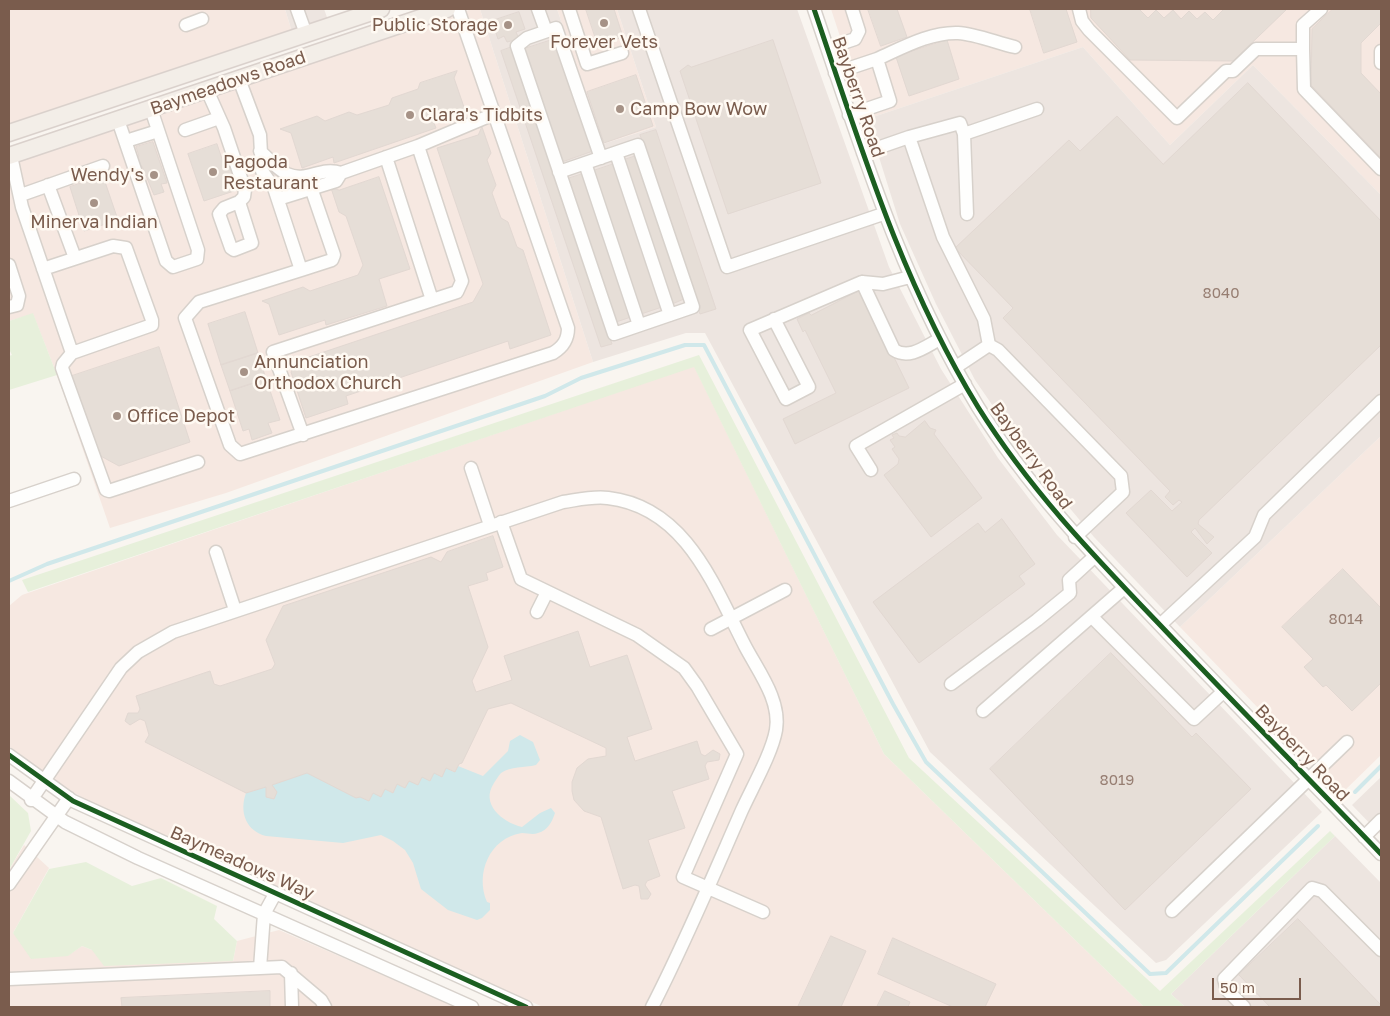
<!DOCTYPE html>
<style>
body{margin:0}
#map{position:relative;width:1390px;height:1016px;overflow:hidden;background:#f9f5f0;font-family:"Golos Text",sans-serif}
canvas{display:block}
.frame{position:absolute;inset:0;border:10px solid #7a5c4d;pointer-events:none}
.scale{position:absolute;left:1212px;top:978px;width:89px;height:22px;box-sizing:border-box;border:2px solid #7a5c4d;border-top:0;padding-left:6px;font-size:15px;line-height:18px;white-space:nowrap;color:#7a5c4d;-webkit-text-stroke:4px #fffaf3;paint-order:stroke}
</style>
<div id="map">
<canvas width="1390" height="1016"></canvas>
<div class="frame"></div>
<div class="scale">50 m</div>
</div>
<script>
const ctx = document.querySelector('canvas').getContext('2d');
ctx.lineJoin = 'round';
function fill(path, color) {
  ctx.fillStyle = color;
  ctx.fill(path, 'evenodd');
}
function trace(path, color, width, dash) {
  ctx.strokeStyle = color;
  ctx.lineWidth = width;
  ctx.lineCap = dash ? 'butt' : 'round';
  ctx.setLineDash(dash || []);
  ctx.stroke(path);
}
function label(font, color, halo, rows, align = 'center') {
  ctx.font = font + ' "Golos Text",sans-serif';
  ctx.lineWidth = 5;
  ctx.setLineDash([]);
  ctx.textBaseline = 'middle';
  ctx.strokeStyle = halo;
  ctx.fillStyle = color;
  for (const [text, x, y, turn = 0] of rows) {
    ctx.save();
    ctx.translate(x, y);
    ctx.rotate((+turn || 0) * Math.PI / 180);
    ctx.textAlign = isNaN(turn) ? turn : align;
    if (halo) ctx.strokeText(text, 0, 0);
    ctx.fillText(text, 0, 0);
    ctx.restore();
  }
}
fill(new Path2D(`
 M9,9h276l7,23 -283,95z
 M472,9h8l113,353 -367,131 -116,35 -53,-153 -24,-61 -24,7v-156z
 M557,9h60l39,118 -53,17z
 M831,9h550v186l-128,-130 -83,80 -87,-98 -216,72z
 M694,366l190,388 260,253h-601l-433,-194 -46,-26 -55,-41v-140l13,-11z
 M1381,436v319l-40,39 -161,-167z
 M24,845l25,23 -36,65 54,23 15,-10 10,4 141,11 4,-20 42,-11 178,77h-448v-137z`), '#f6e8e1');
fill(new Path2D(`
 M285,9h39l4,11 -36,12z
 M480,9h77l46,135 53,-17 -39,-118h180l92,258 52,102 57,89 59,77 265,277 -156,148 -10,3 -226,-211 -225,-419h-19l-93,29z
 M1083,47l87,98 83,-80 128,130v241l-201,191 -86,-90 -32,-38 -34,-42 -53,-77 -39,-76 -36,-80 -33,-105z
 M1381,777v58l-29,-30z
 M1335,836l46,47v124h-196l-14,-13z`), '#ede5e0');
fill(new Path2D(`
 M33,313l24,62 -48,15v-34l3,-1 -3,-6v-28z
 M699,355l210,403 251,233 170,-160 5,5 -164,158 14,13h-41l-260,-253 -190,-387 -666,225 -6,-12z
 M9,795l19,18 3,18 -22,39z
 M86,862l46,24 29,-8 56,28 -3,13 23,22 -4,20 -129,5 -12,-16 -10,-4 -14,10 -37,3 -18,-26 36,-64z`), '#e7f0db');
fill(new Path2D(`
 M520,735l13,7 7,18 -4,5c-12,3 -25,1 -35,8 -2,2 -5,7 -7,10 -14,21 8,39 28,44l18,-14 11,-5 4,5c-3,9 -7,17 -17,20 -5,2 -11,0 -16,0 -33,5 -47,41 -35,69l3,1v7l-8,8 -5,2 -29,-10 -27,-21 -8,-26 -8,-13 -12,-9 -12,-6 -38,8 -77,-7c-20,-5 -27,-24 -20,-43l20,-6v10l8,2 3,-7 -5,-7 35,-12 62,28 4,-8 12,-4 8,4 4,-9 8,4 4,-7 25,-8 8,3 4,-8 8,4 4,-6 25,10 25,-25 2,-10z`), '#d0e8ea');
trace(new Path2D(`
 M9,581l38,-17 498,-168 36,-18 104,-33h19l189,359 33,58 224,212 16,-1 152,-147
 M1355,792l26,-26`), '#d0e8ea', 4);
const building = new Path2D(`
 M586,9h28l9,28 -25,8z
 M868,9h29l10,28 -26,9z
 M1030,9h36l11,33 -33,11z
 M1091,9h48l9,9 8,-8 8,8 9,-8 8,9 8,-8 8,8 8,-7 8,8 11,-11h63l-54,52 -103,-1 -39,-42z
 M1333,9h48v14l-20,20v30l20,21v64l-70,-73 1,-56z
 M519,12l6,17 -9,3 3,7 -12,3 -3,-6 -6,3 -6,-18z
 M555,39l38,112 -31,11 -38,-113z
 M773,40l48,143 -93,31 -48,-143 8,-6 3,2z
 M947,40l12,39 -50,17 -13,-39z
 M512,47l100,297 -11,3 -100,-296z
 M457,71l-3,7 12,35 -32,10 2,5 -102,35 -1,-6 -31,11 -11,-35 -11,-4 37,-13 8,5 24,-9 8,3 32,-10 3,-7 26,-9 2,-6z
 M636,75l17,51 -49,17 -17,-51z
 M1248,83l133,138v124l-182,175 -1,4 16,13 -7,7 -12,-16 -4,4 21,21 -25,24 -61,-64 25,-23 21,21 10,-9 -3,-2 -6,5 -8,-8 5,-6 -167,-173 10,-10 -58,-60 114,-108 11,11 37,-35 46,48z
 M482,127l9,26 -4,7 9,25 -4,8 9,25 7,4 9,25 6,3 28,85 -41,14 -2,-8 -162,55 2,8 -42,14 -15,-46 6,-11 176,-59 10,-18 -46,-136 41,-13z
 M656,130l60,179 -16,5 -60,-179z
 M153,142l14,41 -6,1 3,8 -10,3 -12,-29 -5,2 -3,-11 5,-1 -3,-9z
 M217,144l6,18 7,-2 4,12 -3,1 6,17 -33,11 -16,-47z
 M636,156l48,143 -12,5 -48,-144z
 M614,164l48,143 -21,7 -48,-143z
 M583,174l48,143 -15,5 -49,-143z
 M103,176l15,44 -34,11 -14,-44z
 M379,177l31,92 -31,10 8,27 -61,19 -1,-5 -46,15 -10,-31 -7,-3 41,-14 7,4 48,-16 5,-10 -17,-49 -7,-4 -8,-24 8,2z
 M861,290l48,98 -114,56 -12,-25 53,-26 -31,-63 -2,2 -6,-13 12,-6 2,2z
 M245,312l13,41 -37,12 -13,-41z
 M159,347l31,95 -71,24 -22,-12 -25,-78z
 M258,353l8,26 -36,12 -9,-26z
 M266,379l14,41 -12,3 4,10 -20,7 -3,-11 -6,2 -13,-40z
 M925,421l5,7 6,2 -2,4 48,64 -51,39 -47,-62 14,-11 1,-5 -7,-10 3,-2 -5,-7 4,-2 -2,-3 5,-2 2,3 6,1z
 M1002,519l33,45 -16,12 6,8 -106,79 -46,-61 105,-79 7,9z
 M493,536l10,31 -17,6 2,7 -20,6 20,61 -16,34 4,11 36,-12 -8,-24 74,-25 12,36 37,-12 25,74 -25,8 8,24 62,-20 4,13 4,2 8,-6 7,4 -1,6 -12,2 -2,4 4,13 -37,12 13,37 -37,12 12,36 -13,5 -2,4 6,9 -3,5h-7l-2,-13 -4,-1 -12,4 -22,-72 -17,-6 -10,-11 -2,-9v-9l5,-14 11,-9 18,-3v-8l-95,-45 -23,6 -26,54 -3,1 -4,8 -9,-4 -4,9 -8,-4 -4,8 -8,-4 -4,8 -9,-4 -4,7 -8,-4 -4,9 -8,-4 -4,8 -8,-4 -4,8 -9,-4 -4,1 -49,-25 -35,12 5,7 -3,7 -8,-2v-10l-20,6 -101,-51 4,-7 -4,-14 -5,-2 -10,6 -5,-4 3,-8h10l2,-4 -4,-13 74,-25 4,13 6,2 52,-17 3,-5 -9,-24 17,-34 148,-49 10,5 6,-10z
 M1343,569l38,39v75l-29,28 -26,-26 -3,2 -19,-20 9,-8 -31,-32z
 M1111,653l81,84 4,-4 55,56 -126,121 -135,-141z
 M1298,919l83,86v2h-111l-31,-32z
 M831,936l35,15 -25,56h-43z
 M893,938l103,46 -11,23h-32l-75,-33z
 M270,991v16h-148l-1,-9z
 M885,991l25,11 -2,5h-31z`);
fill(building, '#e6ded7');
trace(building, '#e2d8d2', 1);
const minor = new Path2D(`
 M297,9l9,25
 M538,9l8,22
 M569,9l18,55 35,-11
 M639,9l88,258 156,-53
 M814,9c47,138 87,272 164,398 52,83 116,149 183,219 73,77 147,152 220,228
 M1079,9l3,12 7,9 88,88 49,-47h7l23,-22h47v-24l18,-16
 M186,25l16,-6
 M828,48l27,-9 4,-8 -7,-22
 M1303,49l1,40 77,80
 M1381,51v12
 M877,59c25,-11 53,-27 81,-26 18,1 39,10 57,14
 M835,73l42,-14 13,42 -41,14
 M239,79l21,56 2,36 12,17 27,82 -102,32 -14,16 45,127 10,9 313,-101c10,-6 15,-13 15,-25l-110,-319
 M207,90l17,38 21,62 -1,7 -5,5 13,41 -18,7 -3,-2 -12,-34 5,-6 15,-6
 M118,120l48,141 7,6 24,-8 1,-9 -47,-141
 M185,130l34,-12
 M964,134l3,80
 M909,137l51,-14 4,11 73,-25
 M126,141l32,-10
 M260,151c9,8 17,18 27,23 20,9 33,-8 54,-1
 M616,153l54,162
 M863,153l46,-16 34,100 41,82 5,26 -33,22
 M11,156l11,51 50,146 80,-28v-5l-26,-72 -13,-2 -70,23
 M386,157l46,143
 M585,163l54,162
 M559,172l79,-27 55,162 -79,27 -97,-288 10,-8 29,-10 45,130
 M48,185l27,73
 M21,195l82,-29
 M278,199l58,-18 5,-8 77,-27 76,-32
 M9,265l10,31 -2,9 -8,2
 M301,270l31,-10 2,-5 -27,-79
 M862,282l32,68c16,10 32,-4 46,-11
 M774,319l35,68 -23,12 -36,-69 112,-48 21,2 27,-7
 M989,345l9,5 123,126 2,16 -48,45
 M72,353l-9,11 -1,4 44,122 3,1 89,-29
 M303,435l-30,-83 184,-60 5,-11 -44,-135
 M471,468l19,57
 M871,470l-15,-24 109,-62
 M9,501l65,-22
 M501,522l20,57 116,56 47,33 13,18 40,68 -54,123 80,35
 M216,552l19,58
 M537,612l10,-20
 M1092,617l102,102 29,-27
 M1160,625l95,-88 9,-22 117,-114
 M711,629l74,-39
 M951,684l86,-64 33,-27 -1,-13 25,-23
 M983,711l141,-123
 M9,755l64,46 453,206
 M9,781l56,41 73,36 334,149
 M31,800l90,-132 17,-16 35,-20 390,-130c14,-2 30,-6 45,-4 78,9 106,88 137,148 13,25 36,54 31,84 -4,23 -24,58 -34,80 -29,66 -57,133 -90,197
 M1364,837l17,-17
 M9,884l60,-86
 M1172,911l175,-169
 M260,968l22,-1 39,33 4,7
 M291,973l1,34
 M9,979l251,-11 4,-54 11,-20
 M1244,1007l-17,-17 -3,-11 88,-91 10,3 59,59`);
const major = new Path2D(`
 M9,133l372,-124
 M9,156l438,-147`);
trace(minor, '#d7d1cb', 15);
trace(major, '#dad1cc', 19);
trace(minor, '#fefefd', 12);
trace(major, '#f3eee8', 16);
trace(new Path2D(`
 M814,9c47,138 87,272 164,398 52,83 116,149 183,219 73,77 147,152 220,228
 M9,755l64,46 453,206`), '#1b5e20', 5);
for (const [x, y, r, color] of [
 [604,23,5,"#a69286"],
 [508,25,5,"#a69286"],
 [620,109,5,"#a69286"],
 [410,115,5,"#a69286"],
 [213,172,5,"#a69286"],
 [154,175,5,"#a69286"],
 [94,203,5,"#a69286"],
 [244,372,5,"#a69286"],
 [117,416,5,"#a69286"]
]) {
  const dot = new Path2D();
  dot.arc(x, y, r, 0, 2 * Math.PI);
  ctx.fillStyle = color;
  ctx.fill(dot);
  trace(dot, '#fffaf3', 2);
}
label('15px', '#977e72', null, [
 ["8040",1221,293],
 ["8014",1346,619],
 ["8019",1117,780]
]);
label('18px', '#7a5c4d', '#fffaf3', [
 ["Public Storage",498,25,"right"],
 ["Forever Vets",604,42,"center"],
 ["Camp Bow Wow",630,109],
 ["Clara's Tidbits",420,115],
 ["Pagoda",223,162],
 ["Restaurant",223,183],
 ["Wendy's",144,175,"right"],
 ["Minerva Indian",94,222,"center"],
 ["Annunciation",254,362],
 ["Orthodox Church",254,383],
 ["Office Depot",127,416]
], 'left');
label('18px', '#7a5c4d', '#fffaf3', [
 ["Baymeadows Road",228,83,-19],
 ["Bayberry Road",858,97,71],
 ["Bayberry Road",1031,456,54],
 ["Bayberry Road",1302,753,46],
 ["Baymeadows Way",242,863,24]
]);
</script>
